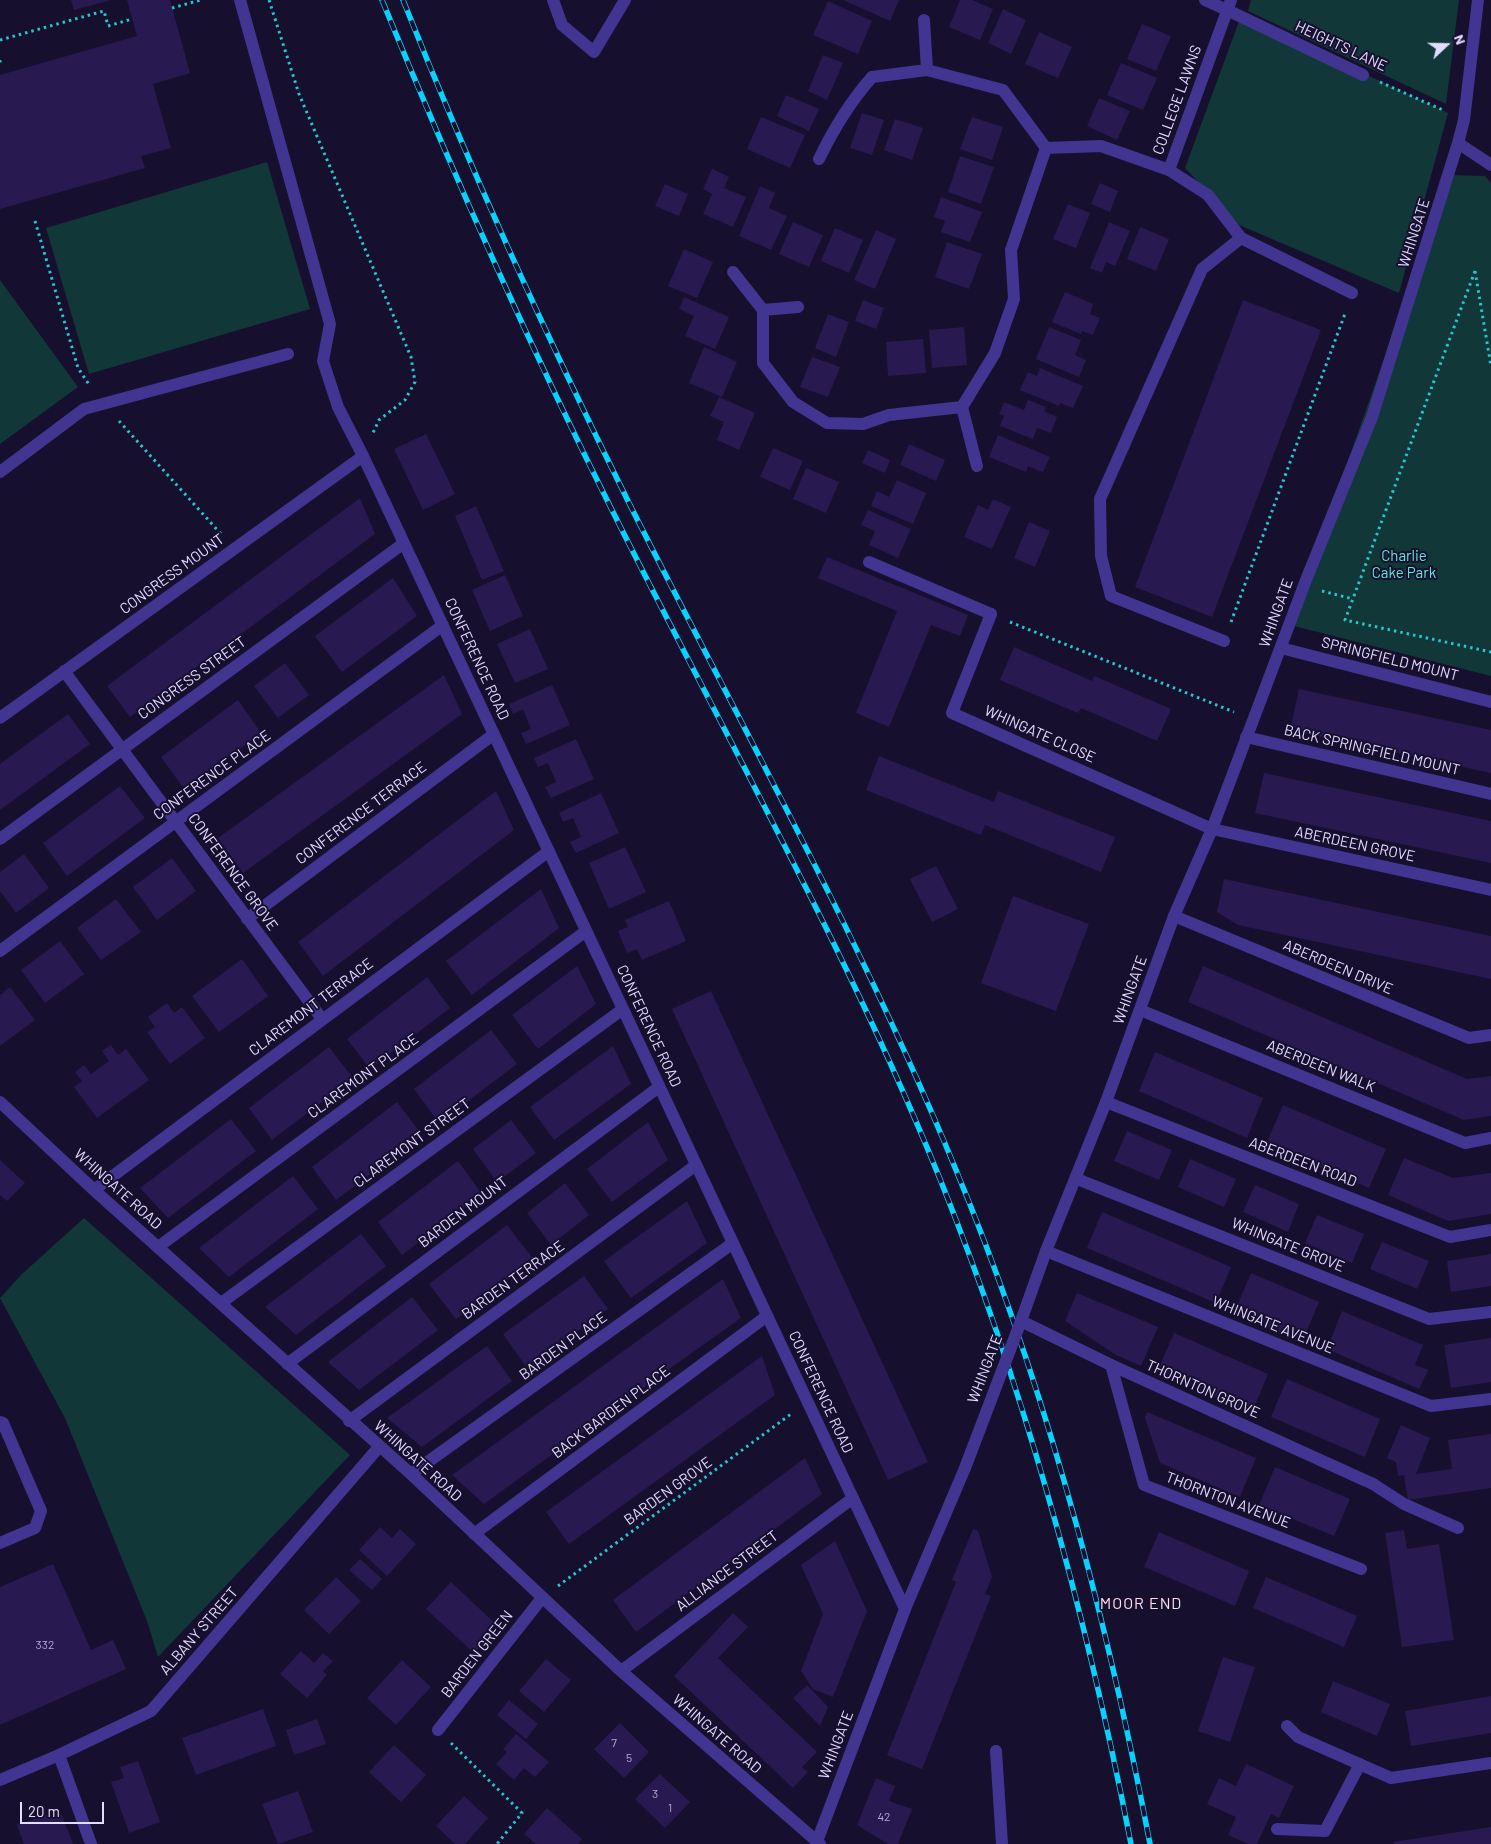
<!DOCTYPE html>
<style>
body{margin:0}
#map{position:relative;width:1491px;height:1844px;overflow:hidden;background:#170f2e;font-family:Barlow,sans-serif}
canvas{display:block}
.north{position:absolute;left:1421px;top:20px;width:50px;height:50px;-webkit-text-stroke:4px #170f2e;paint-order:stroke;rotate:69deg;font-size:14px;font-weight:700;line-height:20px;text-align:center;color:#e3dcff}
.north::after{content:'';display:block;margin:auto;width:18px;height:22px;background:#e3dcff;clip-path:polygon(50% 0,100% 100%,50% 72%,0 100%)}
.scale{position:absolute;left:20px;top:1802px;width:84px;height:22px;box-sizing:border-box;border:2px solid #e3dcff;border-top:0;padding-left:6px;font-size:15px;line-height:18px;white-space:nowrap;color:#e3dcff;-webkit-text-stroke:4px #170f2e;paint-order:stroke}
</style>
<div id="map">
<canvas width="1491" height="1844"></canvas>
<div class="north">N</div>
<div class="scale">20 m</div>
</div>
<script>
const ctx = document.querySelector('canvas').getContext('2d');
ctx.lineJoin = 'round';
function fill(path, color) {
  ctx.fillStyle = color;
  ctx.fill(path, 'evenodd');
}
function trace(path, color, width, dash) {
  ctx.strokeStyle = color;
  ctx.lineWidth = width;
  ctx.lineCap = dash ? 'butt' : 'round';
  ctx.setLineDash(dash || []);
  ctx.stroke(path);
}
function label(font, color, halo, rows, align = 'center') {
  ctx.font = font + ' Barlow,sans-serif';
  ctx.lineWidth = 4;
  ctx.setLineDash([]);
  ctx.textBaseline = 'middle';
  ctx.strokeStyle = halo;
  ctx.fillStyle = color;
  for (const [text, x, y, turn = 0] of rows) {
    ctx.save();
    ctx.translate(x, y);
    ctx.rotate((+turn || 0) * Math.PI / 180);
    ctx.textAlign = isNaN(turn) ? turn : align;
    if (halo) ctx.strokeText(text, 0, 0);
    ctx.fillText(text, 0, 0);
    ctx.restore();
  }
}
fill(new Path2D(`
 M1251,0h208l-13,104 -198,-93z
 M1241,16l207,97 -49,180 -160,-68 -54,-57z
 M267,162l43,147 -221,65 -43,-146z
 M1449,175l36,1 6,7v493l-201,-51z
 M0,280l78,107 -78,57z
 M84,1218l266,237 -192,202 -11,-36 -82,-203 -65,-120 22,-24z`), '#113739');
fill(new Path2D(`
 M71,0h37v1l-34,9z
 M127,0h43l20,73 -37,11 18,64 -30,8 4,12 -145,41v-134l137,-39z
 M843,0h56l-9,21z
 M960,0h12l21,9 -13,31 -31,-13z
 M828,1l44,20 -14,33 -45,-19z
 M1003,9l23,11 -15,34 -23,-11z
 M1142,24l29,12 -15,35 -29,-12z
 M1039,32l33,15 -14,31 -33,-14z
 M823,55l20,8 -16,37 -19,-9z
 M1121,63l36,15 -14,32 -36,-15z
 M786,95l33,14 -10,22 -32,-15z
 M1099,98l31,13 -13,29 -30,-14z
 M862,113l22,7 -12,35 -22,-7z
 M761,117l44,18 -15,33 -43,-19z
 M972,117l31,10 -11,33 -32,-11z
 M895,119l28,9 -11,32 -28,-10z
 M960,156l34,11 -13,37 -33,-12z
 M712,169l17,8 -5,11 22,9 -13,30 -30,-13 9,-20 -9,-5z
 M1100,183l18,8 -8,21 -19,-8z
 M665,184l23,10 -9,22 -24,-10z
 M760,186l15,7 -6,15 18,8 -16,34 -32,-14z
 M941,197l41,15 -12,30 -29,-10 4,-11 -11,-4z
 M1068,204l22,9 -14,35 -23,-9z
 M793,222l30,13 -14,32 -30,-13z
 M1109,222l21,9 -15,35 -9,-4 -4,11 -12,-5z
 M1140,227l29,12 -13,32 -29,-12z
 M835,228l28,12 -14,33 -28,-12z
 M876,230l20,9 -21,50 -21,-9z
 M947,242l35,12 -13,35 -34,-12z
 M684,249l29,13 -16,36 -29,-12z
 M1065,292l28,12 -3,10 10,4 -7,17 -11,-4 -1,3 -29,-12z
 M684,297l45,20 -14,32 -30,-13 9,-20 -15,-7z
 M863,300l21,8 -8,21 -21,-8z
 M1243,300l78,30 -109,287 -77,-30z
 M828,314l21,8 -13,35 -21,-9z
 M964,327l3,38 -35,3 -3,-38z
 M1049,327l32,13 -6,15 11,5 -7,17 -43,-18z
 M923,339l3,34 -38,3 -2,-34z
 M704,347l33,15 -15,35 -33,-14z
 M812,357l28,10 -12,30 -28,-10z
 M1040,368l43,18 -10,22 -13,-5 -1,3 -39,-16 8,-18 9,4z
 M719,397l36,16 -16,37 -22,-10 7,-18 -14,-6z
 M1028,400l18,7 -2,4 13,6 -6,16 -14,-5 -4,11 -33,-13 4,-10 -5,-2 5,-12 20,8z
 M426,434l29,60 -32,16 -29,-61z
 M998,435l52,22 -7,15 -15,-6 -2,6 -37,-15z
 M909,444l36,16 -9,21 -36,-16z
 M773,448l30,13 -13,29 -30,-13z
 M868,450l22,10 -5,13 -23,-10z
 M806,468l33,14 -13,31 -33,-14z
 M897,480l29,13 -13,31 -42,-18 6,-15 12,6z
 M360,498l15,36 -245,183 -23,-31z
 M993,499l18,8 -19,42 -28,-12 14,-32 10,5z
 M476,506l28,65 -22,9 -27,-64z
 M868,510l43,19 -13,29 -29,-13 6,-14 -14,-6z
 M1029,522l21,9 -15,36 -21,-9z
 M827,557l141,58 -8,21 -29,-11 -42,102 -33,-14 41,-102 -79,-33z
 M505,575l18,41 -33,15 -18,-41z
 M393,578l24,38 -75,56 -27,-36z
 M530,629l18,40 -33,14 -18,-39z
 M1014,647l78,34 2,-5 77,33 -14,32 -76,-33 -3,5 -78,-33z
 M285,663l24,32 -31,23 -24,-32z
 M444,675l18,39 -219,159 -25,-35z
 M552,685l18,40 -44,19 -5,-11 10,-4 -8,-20 -10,5 -4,-10z
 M1299,689l192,41v43l-201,-43z
 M238,700l23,33 -76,57 -24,-33z
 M68,714l22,30 -90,66v-46z
 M576,739l18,40 -43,19 -6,-11 11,-5 -8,-19 -10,4 -4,-9z
 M879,756l115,46 4,-11 117,46 -14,35 -116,-47 -4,10 -115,-45z
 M1264,773l227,48v42l-236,-50z
 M120,786l25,32 -78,58 -24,-33z
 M496,791l18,39 -191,146 -25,-34z
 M601,793l18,40 -43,20 -6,-11 11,-5 -8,-19 -10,4 -4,-9z
 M625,847l21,45 -37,17 -20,-46z
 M24,854l25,34 -33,25 -16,-22v-19z
 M172,858l24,33 -39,29 -24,-33z
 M936,866l22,43 -26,13 -22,-43z
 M1224,879l267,57v43l-253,-54 -21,-13z
 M541,889l18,39 -87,67 -26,-34z
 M1013,896l76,28 -33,87 -75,-28z
 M116,899l25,33 -40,28 -24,-32z
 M669,901l17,40 -44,19 -5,-11 -10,4 -9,-22 10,-4 -3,-7z
 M60,941l24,33 -39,29 -24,-33z
 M242,959l26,37 -49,36 -27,-36z
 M577,966l19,38 -58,45 -26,-34z
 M1203,966l264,113 24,-3v40l-27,4 -276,-118z
 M427,977l23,31 -80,61 -23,-30z
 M10,987l25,33 -35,26v-51z
 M711,991l217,471 -40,18 -216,-471z
 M167,1003l7,10 8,-6 23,31 -35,26 -23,-32 8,-5 -7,-10z
 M491,1030l26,34 -78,59 -25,-34z
 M111,1045l7,10 8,-6 23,31 -52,38 -23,-31 8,-6 -7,-9 9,-7 7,9 18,-13 -7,-10z
 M613,1046l18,38 -77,56 -24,-33z
 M329,1047l24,31 -81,62 -23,-32z
 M1155,1052l108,46 -16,40 -108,-47z
 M397,1102l25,33 -86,65 -24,-33z
 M1283,1105l103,44 -17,39 -103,-44z
 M231,1119l25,32 -88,67 -28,-30z
 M511,1120l25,33 -39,29 -24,-33z
 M648,1122l20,38 -56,42 -25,-33z
 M1127,1131l45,19 -13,30 -45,-19z
 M1404,1158l49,20 38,-5v41l-43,7 -60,-26z
 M1190,1159l46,20 -12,28 -46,-20z
 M0,1160l25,23 -18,18 -7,-6z
 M458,1161l24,33 -80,61 -24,-33z
 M293,1176l25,33 -89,68 -30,-29z
 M565,1183l24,32 -38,30 -24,-32z
 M1255,1185l44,19 -11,28 -45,-20z
 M687,1201l20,42 -76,55 -27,-37z
 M1102,1212l129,55 -15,36 -129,-55z
 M1317,1215l47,19 -12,29 -47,-20z
 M507,1225l27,35 -78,59 -27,-35z
 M361,1234l25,32 -90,69 -31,-28z
 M1382,1242l47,19 -12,28 -47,-20z
 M1491,1254v32l-40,6 -4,-31z
 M1251,1273l68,29 -17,40 -68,-29z
 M584,1276l24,33 -81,59 -24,-34z
 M723,1279l18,39 -62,44 -195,142 -32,-29z
 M1077,1293l81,34 -17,39 -25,-11 -51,-34z
 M412,1297l26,33 -79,60 -31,-28z
 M1342,1311l81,34 -8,20 13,5 -9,19 -92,-40z
 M1174,1333l94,41 -16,39 -95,-41z
 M1491,1338v44l-40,6 -7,-43z
 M487,1346l25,35 -90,66 -35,-29z
 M762,1356l13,39 -206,149 -23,-32z
 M1287,1379l93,40 -15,38 -94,-40z
 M1147,1412l109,46 -16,39 -80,-34 -15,-45z
 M1401,1425l29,13 -14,36 36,-5 -4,-29 43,-6v54l-83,12 -4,-25 -6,1 -2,-14 -9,-4z
 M805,1458l17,36 -186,138 -23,-32z
 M1275,1467l75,32 -16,37 -75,-31z
 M380,1527l12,11 8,-9 16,15 -29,32 -28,-26z
 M973,1529l5,2 14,46 -7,17 6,2 -69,173 -35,-14 69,-173 -4,-2z
 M1404,1530l3,19 32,-5 15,96 -52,7 -17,-114z
 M1159,1532l90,39 -14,35 -91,-39z
 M835,1541l32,70 -34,86 -20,-8 -12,-18 22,-57 -22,-49z
 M360,1559l22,20 -10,11 -23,-20z
 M53,1564l38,86 22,-10 13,29 -126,56v-138z
 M336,1577l25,24 -32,33 -25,-24z
 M1266,1577l91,39 -13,31 -91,-39z
 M451,1582l47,44 -24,27 -48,-44z
 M733,1613l15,14 -30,31 99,94 -15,15 6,5 -15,16 -119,-112z
 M301,1651l13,12 9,-10 10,8 -10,10 4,4 -20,23 -27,-24z
 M1223,1657l32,10 -25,75 -32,-11z
 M546,1659l25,21 -27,32 -25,-21z
 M402,1660l29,27 -35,38 -29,-27z
 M1333,1681l57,23 -13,32 -56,-24z
 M807,1685l21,22 -8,19 -27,-28z
 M1491,1696v37l-80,13 -6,-35z
 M509,1700l29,24 -12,15 -29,-24z
 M263,1709l13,37 -80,29 -14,-37z
 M317,1719l9,25 -32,11 -8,-25z
 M620,1723l29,29 -25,26 -30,-29z
 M516,1734l33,28 -14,15 -11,-9 -10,12 -18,-16 11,-12 -4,-3z
 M394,1745l32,30 -25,27 -32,-30z
 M138,1761l22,61 -31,11 -18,-51 13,-4 -4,-11z
 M1246,1764l48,22 -15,32 -8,-4 -14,30h-9l-20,-9 8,-18 -29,-13 12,-26 17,8z
 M660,1774l30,28 -25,26 -30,-29z
 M876,1778l19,8 -6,15 23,8 -14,35h-10l-31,-19z
 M298,1791l15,41 -35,12 -16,-40z
 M464,1796l24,22 -23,26h-10l-19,-18z
 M547,1808l35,31 -4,5h-42l-12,-10z
 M60,1810l13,34h-49l-7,-19z
 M1491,1827v17h-97l-1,-2z`), '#291951');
trace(new Path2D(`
 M269,0l30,94 112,263 4,25 -10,18 -26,20 -6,13
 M172,8l29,-8
 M0,40l104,-29 4,15 24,-7
 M0,60v4
 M1380,82l65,29
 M35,221l43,147 12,18
 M1475,271l-130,349 146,32
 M1475,271l16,95
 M119,421l102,113
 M1322,591l31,8
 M1010,622l224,90
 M1231,622l115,-311
 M558,1586l233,-172
 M451,1743l71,70 -25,31`), '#24c7cb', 3, [2.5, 4]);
trace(new Path2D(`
 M240,0l90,324 -7,37 15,46 25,49
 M1227,10l136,65
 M819,159c15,-31 30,-56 53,-82
 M1169,170l39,25 33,43 -39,31 -102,230 1,57 10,40 113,45
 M1241,238l111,55
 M0,472l84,-63 204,-55
 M869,562l122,52
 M1246,737l245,57
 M0,1422l3,1 38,88 -6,17 -35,15
 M1373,1484l31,20 54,24
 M474,1534l293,-218
 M996,1751l6,93
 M1277,1829l48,2 35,-67`), '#413591', 12);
trace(new Path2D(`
 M553,0l9,25 32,27 31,-52
 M1205,0l22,10
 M924,20l3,50 76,20 43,58
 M872,77l55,-7
 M733,272l30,38v53l30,39 34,21 36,1 26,-9 73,-8 33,-54 19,-54 -3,-49 35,-102 55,-2 68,24 62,-170
 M763,310l35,-3
 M962,407l15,59
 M991,614l-39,99 260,116 279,61
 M1281,648l210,54
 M64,671l258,348
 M0,718l363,-262 542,1153
 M0,839l404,-296
 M1174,916l295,122 22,-3
 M247,919l247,-185
 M0,951l443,-326
 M1140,1010l325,133 26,-5
 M0,1102l94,88 317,284 210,197 199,173
 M1106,1102l344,135 41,-7
 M1077,1179l352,140 62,-7
 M94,1190l455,-339
 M158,1247l428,-316
 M1046,1251l385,155 60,-7
 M221,1303l402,-294
 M1021,1321l90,44 262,119
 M287,1364l372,-277
 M1111,1365l33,120 217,84
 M349,1421l347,-256
 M411,1474l322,-231
 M621,1671l232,-173
 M1287,1726l11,11 93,41 100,-15
 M438,1730l104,-132
 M59,1755l32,89
 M0,1780l59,-25 92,-44 228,-264`), '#413591', 12);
trace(new Path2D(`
 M1458,143l33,22
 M1021,1321l25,-70 60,-149 68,-186 38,-87 94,-249 66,-163 86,-274 6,-23 14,-120
 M816,1844l89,-235 60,-141`), '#413591', 12);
const rail = new Path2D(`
 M382,0c71,174 147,345 231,512 110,221 235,439 327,667 86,214 147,439 191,665
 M403,0c68,171 144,338 226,503 111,221 233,438 327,667 88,212 151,448 194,674`);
trace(rail, '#08d2ff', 5.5);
trace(rail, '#170f2e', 4, [11]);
trace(new Path2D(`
 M965,1468l56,-147`), '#413591', 12);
label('12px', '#b4abd4', null, [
 ["332",45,1645],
 ["7",614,1743],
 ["5",629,1758],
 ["3",655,1794],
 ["1",670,1808],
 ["42",884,1817]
]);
label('15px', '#e3dcff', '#170f2e', [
 ["HEIGHTS LANE",1341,46,25],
 ["COLLEGE LAWNS",1177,100,-70],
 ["WHINGATE",1414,233,-72],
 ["CONGRESS MOUNT",172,574,-36],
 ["WHINGATE",1276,613,-70],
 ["CONFERENCE ROAD",477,659,65],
 ["SPRINGFIELD MOUNT",1390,659,14],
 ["CONGRESS STREET",192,678,-36],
 ["WHINGATE CLOSE",1040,734,24],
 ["BACK SPRINGFIELD MOUNT",1372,750,13],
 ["CONFERENCE PLACE",212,775,-36],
 ["CONFERENCE TERRACE",361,813,-37],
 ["ABERDEEN GROVE",1355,844,12],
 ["CONFERENCE GROVE",233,872,54],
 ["ABERDEEN DRIVE",1338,967,23],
 ["WHINGATE",1130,990,-70],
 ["CLAREMONT TERRACE",311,1007,-37],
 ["CONFERENCE ROAD",649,1026,65],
 ["ABERDEEN WALK",1321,1066,22],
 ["CLAREMONT PLACE",363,1076,-36],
 ["CLAREMONT STREET",412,1143,-36],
 ["ABERDEEN ROAD",1303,1162,21],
 ["WHINGATE ROAD",118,1189,42],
 ["BARDEN MOUNT",463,1212,-37],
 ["WHINGATE GROVE",1288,1245,22],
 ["BARDEN TERRACE",513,1280,-36],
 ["WHINGATE AVENUE",1273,1325,22],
 ["BARDEN PLACE",563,1346,-36],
 ["WHINGATE",985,1369,-69],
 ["THORNTON GROVE",1203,1389,24],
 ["CONFERENCE ROAD",821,1392,65],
 ["BACK BARDEN PLACE",611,1412,-37],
 ["WHINGATE ROAD",418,1461,42],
 ["BARDEN GROVE",668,1491,-36],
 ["THORNTON AVENUE",1228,1500,21],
 ["ALLIANCE STREET",727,1571,-37],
 ["ALBANY STREET",199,1631,-49],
 ["BARDEN GREEN",477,1654,-52],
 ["WHINGATE ROAD",717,1734,41],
 ["WHINGATE",836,1745,-69]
]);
label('15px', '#5aecd4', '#170f2e', [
 ["Charlie",1404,556],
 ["Cake Park",1404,573]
]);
ctx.letterSpacing = '1px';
label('16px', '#ffdef0', '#170f2e', [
 ["MOOR END",1141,1604]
]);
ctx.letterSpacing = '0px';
</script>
